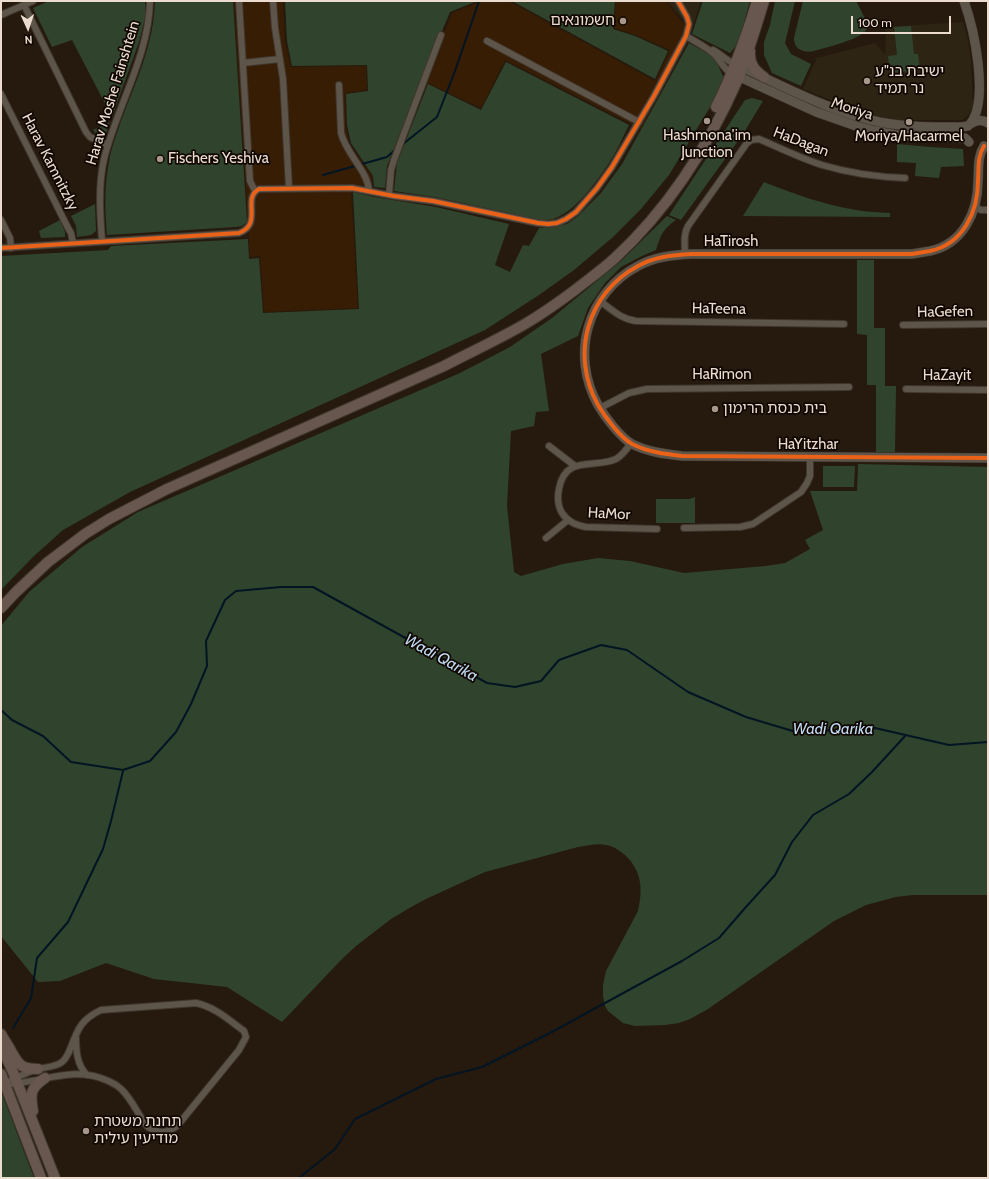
<!DOCTYPE html>
<meta charset="utf-8">
<style>
body{margin:0}
#map{position:relative;width:989px;height:1179px;overflow:hidden;background:#261a0e;font-family:Cabin,sans-serif}
canvas{display:block}
.frame{position:absolute;inset:0;border:2px solid #ecdccf;pointer-events:none}
.north{position:absolute;left:8px;top:8px;width:40px;height:40px;-webkit-text-stroke:3px #100702;paint-order:stroke;rotate:177deg;font-size:11px;font-weight:700;line-height:16px;text-align:center;color:#ecdccf}
.north::after{content:'';display:block;margin:auto;width:14px;height:18px;background:#ecdccf;clip-path:polygon(50% 0,100% 100%,50% 72%,0 100%)}
.scale{position:absolute;left:851px;top:16px;width:100px;height:18px;box-sizing:border-box;border:2px solid #ecdccf;border-top:0;padding-left:5px;font-size:12px;line-height:14px;white-space:nowrap;color:#ecdccf;-webkit-text-stroke:3px #100702;paint-order:stroke}
</style>
<div id="map">
<canvas width="989" height="1179"></canvas>
<div class="frame"></div>
<div class="north">N</div>
<div class="scale">100 m</div>
</div>
<script>
const ctx = document.querySelector('canvas').getContext('2d');
ctx.lineJoin = 'round';
function fill(path, color) {
  ctx.fillStyle = color;
  ctx.fill(path, 'evenodd');
}
function trace(path, color, width, dash) {
  ctx.strokeStyle = color;
  ctx.lineWidth = width;
  ctx.lineCap = dash ? 'butt' : 'round';
  ctx.setLineDash(dash || []);
  ctx.stroke(path);
}
function label(font, color, halo, rows, align = 'center') {
  ctx.font = font + ' Cabin,"Noto Sans Hebrew",sans-serif';
  ctx.lineWidth = 3.5;
  ctx.setLineDash([]);
  ctx.textBaseline = 'middle';
  ctx.strokeStyle = halo;
  ctx.fillStyle = color;
  for (const [text, x, y, turn = 0] of rows) {
    ctx.save();
    ctx.translate(x, y);
    ctx.rotate((+turn || 0) * Math.PI / 180);
    ctx.textAlign = isNaN(turn) ? turn : align;
    if (halo) ctx.strokeText(text, 0, 0);
    ctx.fillText(text, 0, 0);
    ctx.restore();
  }
}
fill(new Path2D(`
 M234,1h49l2,41 6,25 75,-1 1,24 -22,3 1,32 3,19 23,32v19l-21,-4 7,117 -94,4 -4,-56 -10,1z
 M481,1h28l146,80 15,-31 -34,-15 -22,-7 2,-27h50l16,21 10,6 -51,101 -136,-69 -24,48 -56,-26 27,-69z`), '#361d03');
fill(new Path2D(`
 M667,1h34l-8,25 -9,-5z
 M963,22l5,18 3,20 2,46 -4,9 -7,5h-63l-20,-3 -39,-13 -37,-15 14,-31 58,-15 10,11 1,-27z`), '#2d2414');
fill(new Path2D(`
 M49,1h96l1,14 -7,27 -27,75 -40,-77 -20,7 -19,-39z
 M155,1h78l14,221 -5,4 -6,1 -129,8c-2,-24 -3,-49 2,-73 2,-14 8,-28 12,-41 15,-39 33,-78 34,-120z
 M285,1h192l-27,11 -29,69 -34,85 -2,22 -11,-1 -1,-11 -22,-33 -4,-18 -1,-31 22,-3 -1,-26 -75,1 -5,-25z
 M512,1h103l-2,28 22,7 33,15 -13,28z
 M703,1h47l-12,43 -8,9 -38,-19z
 M775,1h20l-10,42 6,11 20,10 -10,22 -29,-13 -8,-18v-13l6,-17z
 M803,1h53c3,6 11,19 11,26 1,11 -43,21 -53,24 -10,2 -20,-1 -20,-13z
 M911,26l3,28h4l2,16 -30,3 -2,-17 9,-1 -3,-28z
 M689,43l25,14 9,19 2,2 -4,11 -52,86 -28,34 -28,28 -39,33 -35,25 -54,35 -355,162 -67,38 -29,26 -33,34v-334l107,-6 3,-4 137,-7 1,20 10,-1 4,55 96,-4 -6,-117 21,5 62,10 73,17 -14,41 15,7 13,-27 6,1 10,-18 11,-1 17,-3 11,-8 23,-23 21,-29z
 M506,62l123,63c-6,12 -12,26 -20,38 -12,18 -31,45 -51,54 -6,3 -12,3 -18,3l-105,-23 -41,-6 3,-28 31,-79 53,26z
 M752,98l11,3 -20,33 -62,86 -12,-5 76,-115z
 M110,122l-5,15 -8,-2 -4,-5z
 M897,144l33,3 33,2 1,17 -23,1 -2,11 -24,-2 1,-13 -19,-1z
 M764,182c30,12 61,23 92,28 11,2 23,2 34,3v4l-147,-1z
 M95,204l1,27 -5,4 -14,2 -1,-11 -5,-10z
 M667,216l9,4c-14,10 -15,15 -20,30l-14,6 -21,11 -16,16 -17,25 -10,28 -37,18 8,57 -13,1 -2,14 -23,5 -4,75 7,66 7,4 42,-12 35,-6 32,3 54,12 82,-7 19,-3 25,-14 -5,-9 18,-10 -13,-39h47l1,-27 130,3v428h-76l-16,2 -30,8 -32,16 -126,88 -18,10 -11,4 -14,2 -30,1 -12,-3 -15,-12 -3,-5 -2,-10v-11l3,-14 32,-60c5,-22 4,-40 -13,-56 -6,-5 -12,-9 -19,-10 -9,-2 -19,1 -28,2l-93,25 -57,26 -17,9 -20,12 -35,27 -14,13 -60,63 -55,-35 -73,-8 -48,-16 -46,18 -22,1 -37,-46v-310l28,-34 53,-45 56,-35 322,-139 50,-26 42,-29 69,-57z
 M60,220l5,12v5l-24,1 -2,-7z
 M857,260h17v68h11v58h11l-1,66h-19v-67h-9v-50l-10,-1z
 M823,466h32l-1,21h-31z
 M695,497v26h-39v-24h33z
 M1,1091l33,87h-33z`), '#30442d');
trace(new Path2D(`
 M403,144l34,-27 18,-46 24,-70
 M323,175l64,-18 9,-8
 M1,710l11,10 31,16 28,26 52,8 27,-9 26,-29 15,-28 16,-38 -1,-25 19,-41 11,-9 45,-4h32l174,96 28,4 26,-6 18,-21 42,-15 26,5 61,42 58,25 50,15 79,-4 74,17 39,-3
 M13,1028l18,-30 6,-40 31,-36 35,-73 8,-28 12,-50
 M299,1178l36,-29 20,-30 81,-40 46,-12 68,-34 132,-72 37,-23 26,-30 30,-33 17,-33 21,-27 36,-21 23,-22 34,-37`), '#031423', 2);
const street = new Path2D(`
 M239,1l11,180 5,10
 M273,1l2,27 8,51 6,109
 M24,5l62,127 4,5 18,8
 M1,15l32,-14
 M686,36c10,6 20,11 28,18 7,7 9,15 18,20
 M487,41l152,81
 M713,50c8,4 14,11 22,14
 M243,63l37,-4
 M339,85l2,48c5,21 27,38 28,58
 M1,94l67,134 3,5 2,10
 M389,195l2,-25 3,-10 47,-125
 M975,207l6,3h7
 M1,220l9,18 1,10
 M102,241c-2,-27 -4,-55 2,-82 13,-53 45,-103 46,-158
 M1,248l238,-15c25,-10 2,-34 20,-44l93,-1 42,8 39,5 105,22 10,1 9,-1 9,-4 10,-7 21,-24 15,-21 42,-71 32,-60 3,-12 -2,-7 -9,-16
 M685,254c0,-10 -2,-19 3,-28l59,-83 4,-3 8,-1c21,9 41,19 63,26 27,8 55,12 83,13
 M600,301c12,9 21,18 36,20l208,3
 M903,325l85,-1
 M906,389l82,1
 M600,408l29,-15 18,-4 202,-2
 M631,443c-4,6 -8,12 -15,16 -21,10 -51,-5 -57,30 -2,9 -1,17 3,24 6,9 14,12 24,14l71,2
 M549,446l26,20
 M684,528l56,-1 13,-3 48,-32 6,-9 3,-7v-19
 M546,538l22,-18
 M196,1003c19,4 33,17 48,28l2,6 -7,13 -61,75c-9,8 -20,9 -30,2 -10,-11 -15,-27 -27,-38 -4,-4 -10,-7 -15,-9 -34,-15 -67,4 -101,4 10,-7 21,-11 33,-15 8,-2 18,-2 24,-7 5,-4 7,-10 9,-15 7,-19 11,-28 30,-37z
 M76,1038c0,13 1,27 11,37`);
const secondary = new Path2D(`
 M964,1c10,28 25,97 7,122
 M737,65c46,21 92,46 142,57 27,5 54,5 82,5l7,-1
 M733,74l83,38 40,14 19,5 22,4 68,3 4,4
 M970,124c6,-4 12,-5 18,-1
 M984,146c-7,11 -5,23 -6,35 0,31 -15,63 -48,70 -6,1 -12,2 -18,3h-221c-19,1 -37,3 -53,12 -51,27 -68,89 -40,139 7,12 22,32 34,39 16,8 33,10 50,12l306,2`);
const primary = new Path2D(`
 M750,51c-1,12 4,19 14,26
 M716,107c17,-34 30,-70 41,-106
 M1,608l15,-16 32,-30 37,-28 24,-15 58,-30 277,-123c27,-14 55,-27 81,-42 17,-10 34,-22 50,-34 14,-11 28,-21 40,-32 54,-50 94,-113 123,-179 10,-25 18,-52 26,-78
 M1,1034c3,6 7,11 10,17 8,14 10,18 27,18
 M1,1046l12,26 42,106
 M1,1074l40,104
 M33,1111c-3,-17 -3,-23 12,-33`);
trace(street, '#40362d', 8);
trace(secondary, '#40362d', 10);
trace(primary, '#40362d', 12);
trace(street, '#5d544a', 6);
trace(secondary, '#5d544a', 9);
trace(primary, '#67574f', 10);
trace(new Path2D(`
 M984,146c-7,11 -5,23 -6,35 0,31 -15,63 -48,70 -6,1 -12,2 -18,3h-221c-19,1 -37,3 -53,12 -51,27 -68,89 -40,139 7,12 22,32 34,39 16,8 33,10 50,12l306,2
 M1,248l238,-15c25,-10 2,-34 20,-44l93,-1 42,8 39,5 105,22 10,1 9,-1 9,-4 10,-7 21,-24 15,-21 42,-71 32,-60 3,-12 -2,-7 -9,-16`), '#ea6118', 4);
for (const [x, y, r, color] of [
 [623,21,4,"#a7988b"],
 [867,81,4,"#a7988b"],
 [707,121,4,"#a7988b"],
 [909,122,4,"#a7988b"],
 [160,159,4,"#a7988b"],
 [715,409,4,"#a7988b"],
 [86,1131,4,"#a7988b"]
]) {
  const dot = new Path2D();
  dot.arc(x, y, r, 0, 2 * Math.PI);
  ctx.fillStyle = color;
  ctx.fill(dot);
  trace(dot, '#100702', 1.5);
}
label('15px', '#ecdccf', '#100702', [
 ["חשמונאים",615,21,"right"],
 ["ישיבת בנ\"ע",875,72],
 ["נר תמיד",875,89],
 ["Hashmona'im",707,136,"center"],
 ["Junction",707,153,"center"],
 ["Moriya/Hacarmel",909,137,"center"],
 ["Fischers Yeshiva",168,159],
 ["בית כנסת הרימון",723,409],
 ["תחנת משטרת",94,1122],
 ["מודיעין עילית",94,1139]
], 'left');
label('15px', '#ecdccf', '#100702', [
 ["Harav Moshe Fainshtein",113,93,-73],
 ["Moriya",852,109,18],
 ["HaDagan",801,142,21],
 ["Harav Kamnitzky",50,162,63],
 ["HaTirosh",731,242],
 ["HaTeena",719,309,1],
 ["HaGefen",945,312,-1],
 ["HaRimon",722,375],
 ["HaZayit",947,376],
 ["HaYitzhar",808,445],
 ["HaMor",609,514,3]
]);
label('italic 16px', '#c0dbf2', '#100702', [
 ["Wadi Qarika",441,658,29],
 ["Wadi Qarika",833,729]
]);
</script>
